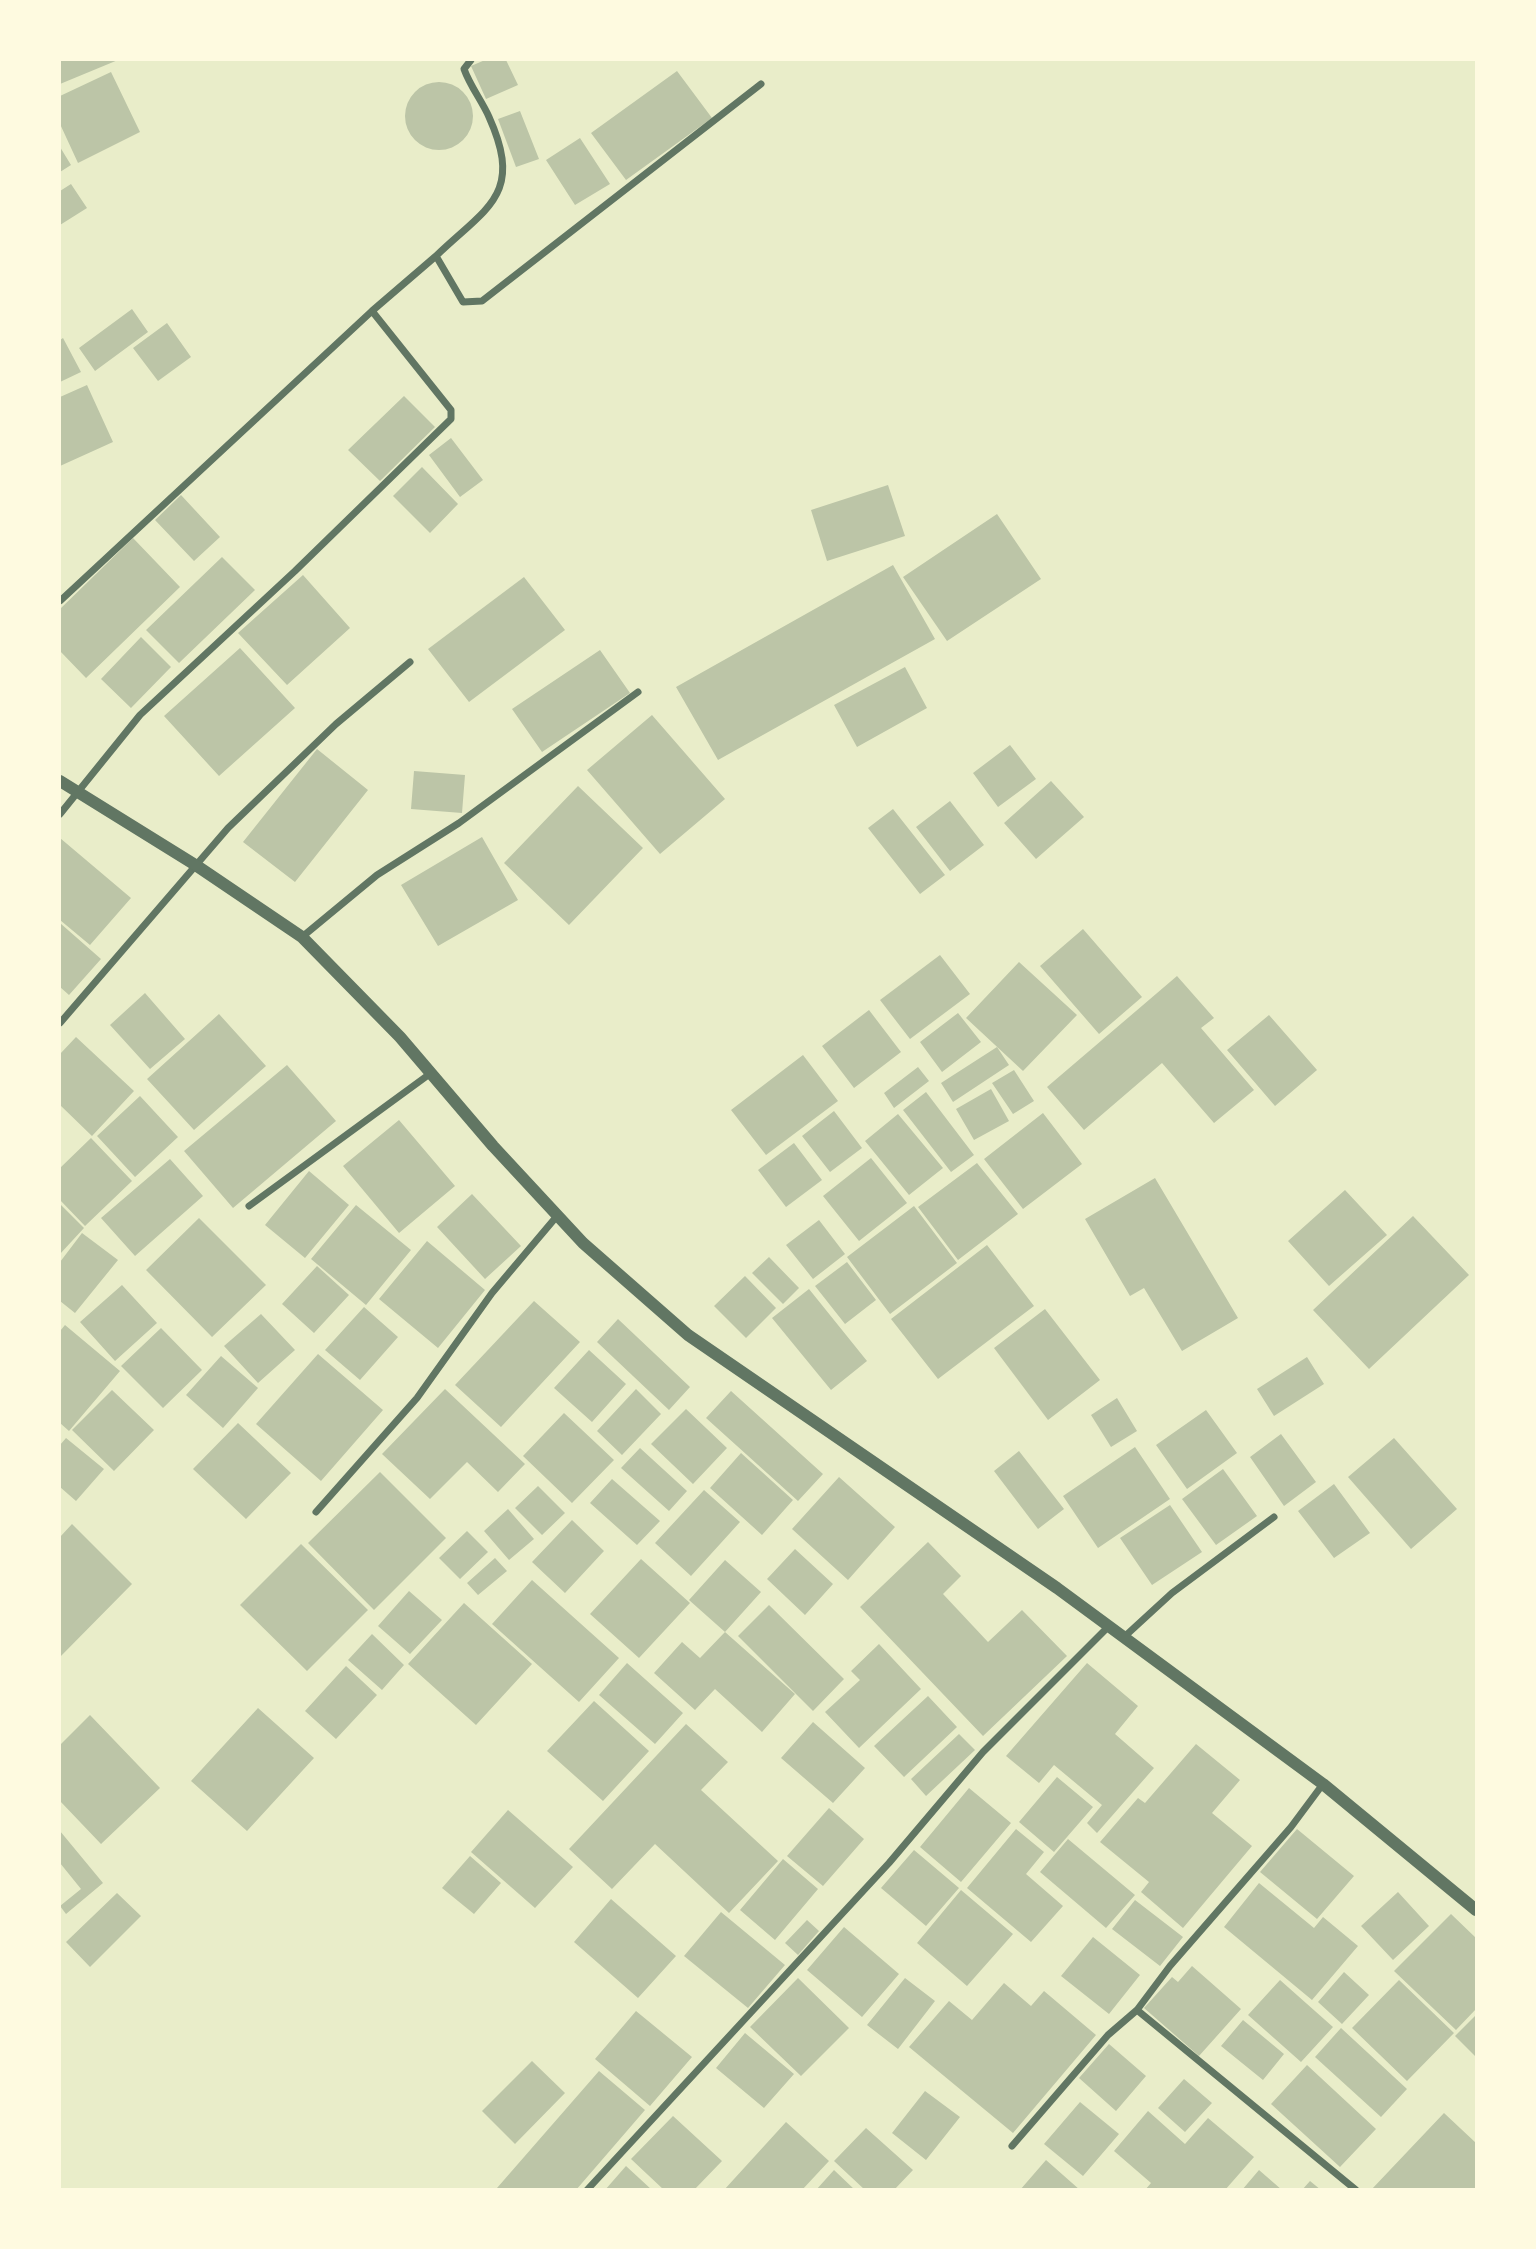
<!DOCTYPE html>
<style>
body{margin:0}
#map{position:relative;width:1536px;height:2249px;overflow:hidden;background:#e9edc9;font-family:"Crimson Pro",serif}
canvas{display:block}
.frame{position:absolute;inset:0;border:61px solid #fefae0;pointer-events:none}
</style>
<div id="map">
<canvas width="1536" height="2249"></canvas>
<div class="frame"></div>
</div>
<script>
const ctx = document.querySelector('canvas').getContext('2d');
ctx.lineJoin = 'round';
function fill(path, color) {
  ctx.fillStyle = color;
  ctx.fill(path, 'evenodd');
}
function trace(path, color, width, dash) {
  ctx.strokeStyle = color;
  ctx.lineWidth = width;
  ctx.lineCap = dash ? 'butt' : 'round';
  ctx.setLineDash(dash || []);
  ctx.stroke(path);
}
fill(new Path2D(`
 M60,60h58l-58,24z
 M485,60h21l12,25 -32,14 -15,-33z
 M677,71l35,47 -86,62 -35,-47z
 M111,72l29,60 -62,31 -18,-39v-28z
 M405 116a34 34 0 1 1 68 0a34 34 0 1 1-68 0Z
 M520,111l19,48 -23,8 -18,-48z
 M580,138l30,46 -35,21 -29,-45z
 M60,147l11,18 -11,7z
 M71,184l16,24 -27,17v-34z
 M132,309l16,23 -53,39 -16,-23z
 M167,323l24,34 -33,24 -25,-33z
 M63,338l18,34 -21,10v-42z
 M87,385l26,57 -53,24v-69z
 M404,396l31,31 -55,54 -32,-31z
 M451,438l32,42 -23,17 -31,-42z
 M422,467l36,37 -28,29 -37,-37z
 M888,485l17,51 -78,25 -16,-51z
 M181,495l39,42 -26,24 -39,-41z
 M997,514l44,65 -94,62 -44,-64z
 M133,538l47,49 -94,91 -26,-27v-42z
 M222,557l33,33 -76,73 -33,-33z
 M893,565l42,74 -217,121 -42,-73z
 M303,575l47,53 -63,57 -49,-52z
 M524,577l41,53 -96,72 -41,-53z
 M141,637l30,30 -40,41 -30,-29z
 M240,648l55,60 -76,68 -55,-60z
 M600,650l30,43 -88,59 -30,-43z
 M905,667l22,41 -70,39 -23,-42z
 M652,715l73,84 -65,55 -73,-84z
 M1010,745l26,34 -38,28 -25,-34z
 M317,749l51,41 -73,92 -52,-40z
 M414,771l51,4 -3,38 -51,-4z
 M1051,781l33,36 -48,42 -32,-36z
 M578,786l65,62 -74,77 -65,-62z
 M950,801l34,44 -34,26 -34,-44z
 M893,809l52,66 -25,19 -52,-66z
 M482,837l36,63 -80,46 -37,-61z
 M60,838l71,60 -41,47 -30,-25z
 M60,923l41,36 -32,36 -9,-8z
 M1083,929l59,68 -43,37 -59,-68z
 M940,955l30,39 -60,45 -30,-39z
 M1019,962l58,53 -54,56 -57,-53z
 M1177,976l37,42 -13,10 53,62 -40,33 -52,-60 -78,67 -37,-43z
 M145,993l40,46 -35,30 -40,-44z
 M869,1010l32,42 -47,36 -32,-42z
 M958,1013l23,29 -39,30 -22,-30z
 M219,1014l47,52 -72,64 -47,-51z
 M1269,1015l48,55 -42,36 -48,-56z
 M76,1037l58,54 -42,45 -32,-31v-51z
 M997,1047l12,18 -56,37 -12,-19z
 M803,1055l35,46 -72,54 -35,-45z
 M287,1065l49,56 -103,87 -49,-57z
 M918,1067l11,14 -35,27 -10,-15z
 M1014,1070l20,31 -21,13 -21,-31z
 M991,1089l18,32 -35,19 -18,-31z
 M926,1092l48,63 -23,17 -48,-62z
 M140,1096l38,41 -43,40 -38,-41z
 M834,1111l28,37 -32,24 -28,-36z
 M1043,1113l39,51 -59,45 -39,-50z
 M898,1114l45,54 -34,27 -44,-54z
 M399,1120l56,66 -56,47 -56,-67z
 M91,1138l41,43 -47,45 -25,-26v-32z
 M794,1143l28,37 -36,27 -28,-37z
 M871,1158l36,45 -48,38 -36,-45z
 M170,1159l33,37 -68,60 -34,-38z
 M977,1163l41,51 -60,46 -40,-53z
 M309,1171l40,34 -44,53 -40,-33z
 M1155,1178l83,140 -56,33 -38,-63 -14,8 -45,-77z
 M1345,1190l42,45 -58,51 -41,-45z
 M472,1194l49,52 -36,33 -48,-52z
 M60,1204l24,24 -24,26z
 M356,1205l55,45 -45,55 -55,-46z
 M914,1206l43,57 -67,51 -43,-57z
 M1413,1216l56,59 -100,94 -56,-59z
 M199,1218l67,67 -54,52 -66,-67z
 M819,1220l26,34 -32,25 -27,-34z
 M82,1233l36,27 -43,53 -15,-12v-39z
 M427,1241l58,49 -47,58 -59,-49z
 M987,1245l47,61 -96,73 -47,-60z
 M769,1257l30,31 -16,16 -31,-31z
 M847,1262l29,38 -31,24 -30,-38z
 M317,1266l32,29 -35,38 -32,-29z
 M745,1276l31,32 -30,30 -32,-32z
 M122,1285l35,38 -42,38 -35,-39z
 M809,1289l58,72 -36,29 -59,-72z
 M534,1301l46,41 -79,85 -46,-42z
 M364,1307l34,30 -38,43 -35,-30z
 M1045,1309l55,71 -52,40 -54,-72z
 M261,1314l34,36 -37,33 -34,-37z
 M618,1319l72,68 -21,23 -72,-68z
 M65,1325l55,46 -51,60 -9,-8v-92z
 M161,1328l41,42 -39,38 -42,-42z
 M589,1350l37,34 -34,38 -38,-34z
 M318,1354l65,56 -62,71 -65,-57z
 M221,1356l37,32 -35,40 -37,-33z
 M1307,1357l17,27 -50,32 -17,-27z
 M445,1389l80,75 -27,28 -31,-30 -37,37 -48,-45z
 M636,1389l25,25 -39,41 -25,-24z
 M112,1390l42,40 -40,41 -42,-41z
 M731,1391l92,83 -25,27 -92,-83z
 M1117,1398l20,33 -26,16 -20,-32z
 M686,1409l41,39 -34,36 -42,-40z
 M1206,1410l31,43 -50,36 -31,-44z
 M564,1413l50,47 -42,43 -49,-47z
 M238,1423l53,50 -45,46 -53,-50z
 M1281,1434l35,48 -32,24 -34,-49z
 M66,1438l38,31 -28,32 -16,-14v-42z
 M1394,1438l63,71 -46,40 -63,-72z
 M1135,1447l35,52 -72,49 -35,-52z
 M640,1448l47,43 -18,20 -48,-43z
 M1019,1451l45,58 -26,20 -44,-58z
 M741,1453l52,47 -31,35 -52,-47z
 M1223,1469l34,47 -41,29 -34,-46z
 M380,1472l66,66 -72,72 -66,-67z
 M839,1477l56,50 -47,53 -56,-51z
 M612,1479l48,42 -23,24 -47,-42z
 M1334,1484l36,49 -36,25 -36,-47z
 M538,1486l27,27 -23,22 -27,-27z
 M704,1490l36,32 -49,54 -36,-33z
 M1170,1505l32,47 -50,33 -32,-47z
 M508,1509l26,30 -25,21 -25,-29z
 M572,1520l32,31 -39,42 -33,-31z
 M72,1524l60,60 -72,73v-120z
 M467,1531l21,21 -28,27 -21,-21z
 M928,1542l33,34 -18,18 45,48 34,-32 45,46 -84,80 -123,-129z
 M301,1544l67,66 -61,61 -67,-66z
 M795,1549l38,35 -28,31 -38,-36z
 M495,1558l12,13 -29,24 -11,-12z
 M641,1559l49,44 -51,55 -49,-44z
 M725,1560l36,32 -36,40 -36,-32z
 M532,1580l87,78 -40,44 -87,-78z
 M409,1591l33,29 -32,34 -32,-28z
 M464,1603l68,61 -56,61 -68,-61z
 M769,1605l75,74 -31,32 -75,-75z
 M725,1632l70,62 -33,38 -47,-43 -20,21 -41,-37 28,-31 18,16z
 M372,1634l32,31 -22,25 -34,-30z
 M879,1644l42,45 -62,59 -34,-36 35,-32 -9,-9z
 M627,1663l56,50 -28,31 -56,-49z
 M1087,1663l51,43 -23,28 39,34 -57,65 -10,-10 15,-18 -48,-40 -15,18 -33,-27z
 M346,1666l31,29 -41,44 -31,-28z
 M928,1696l29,31 -53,50 -30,-31z
 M594,1701l55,50 -46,50 -56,-50z
 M258,1708l56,50 -67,73 -56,-50z
 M90,1715l70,73 -59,56 -41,-43v-56z
 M813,1722l52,46 -32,35 -52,-45z
 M686,1724l42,38 -27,28 77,71 -49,52 -74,-69 -43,45 -43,-40z
 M959,1734l16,16 -49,46 -15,-17z
 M1196,1744l44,36 -28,33 40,33 -69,82 -42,-36 8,-10 -49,-40 38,-44 7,5z
 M1057,1777l36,30 -39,45 -35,-30z
 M969,1788l42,35 -50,59 -41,-35z
 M829,1808l35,31 -41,47 -36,-30z
 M508,1810l65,57 -38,41 -64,-56z
 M1016,1829l28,23 -18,22 37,32 -32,36 -64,-54z
 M1297,1829l57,47 -37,43 -57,-47z
 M60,1831l43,52 -37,31 -6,-8 21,-17 -21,-26z
 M1068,1839l67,56 -29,33 -66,-56z
 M914,1850l45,38 -33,38 -45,-38z
 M470,1856l31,27 -27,31 -32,-26z
 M783,1859l35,30 -43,51 -35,-30z
 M1259,1883l55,45 9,-11 35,29 -46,54 -88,-73z
 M961,1890l52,44 -46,52 -50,-43z
 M1398,1892l31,34 -36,34 -32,-34z
 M117,1893l24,23 -51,51 -24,-25z
 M611,1899l65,57 -38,42 -64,-56z
 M1135,1900l48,37 -23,29 -48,-37z
 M721,1912l64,53 -37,43 -64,-52z
 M1451,1914l25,24v71l-20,21 -62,-59z
 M807,1920l12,11 -21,24 -13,-12z
 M844,1927l55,47 -37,43 -55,-47z
 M1093,1937l47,38 -31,39 -48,-38z
 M1192,1966l49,43 -42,47 -55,-48 28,-31 6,5z
 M1344,1972l25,23 -27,29 -24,-22z
 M798,1978l51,50 -48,48 -51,-49z
 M905,1978l30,23 -37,48 -31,-24z
 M1280,1980l53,47 -32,35 -53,-47z
 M1399,1980l55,53 -47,48 -55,-53z
 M1004,1983l27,23 13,-15 52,44 -83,98 -104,-86 40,-46 23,19z
 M636,2011l56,46 -42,49 -55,-47z
 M1476,2015v42l-21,-21z
 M1243,2020l41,34 -21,26 -42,-34z
 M1341,2028l66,61 -26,28 -66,-60z
 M745,2033l49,41 -30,34 -48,-40z
 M1109,2044l37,32 -30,35 -37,-33z
 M532,2061l33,32 -50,51 -33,-33z
 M1307,2065l69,64 -36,38 -69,-63z
 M599,2071l46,39 -69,80h-77l-2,-2z
 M1184,2079l28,24 -27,29 -27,-24z
 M925,2091l35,26 -34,43 -34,-27z
 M1080,2102l39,32 -36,42 -39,-32z
 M1148,2111l37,33 23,-26 46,39 -29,33h-80l6,-7 -37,-32z
 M1444,2113l32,30v44l-2,3h-103z
 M673,2116l49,45 -28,29h-30l-33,-31z
 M786,2122l43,39 -27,29h-78z
 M866,2128l47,42 -19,20h-29l-31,-29z
 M1046,2160l34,30h-60z
 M626,2166l26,24h-47z
 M834,2170l21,20h-39z
 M1259,2170l23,20h-40z
 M1310,2181l11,9h-19z`), '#bcc5a7');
trace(new Path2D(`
 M436,256c51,-49 88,-61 53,-139 -7,-16 -19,-31 -25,-48l7,-9
 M60,601l312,-290
 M60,814l80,-99 155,-144 156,-152v-9l-79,-99 64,-55 27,46 19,-1 279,-217
 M302,937l75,-62 82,-52 179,-131
 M60,1023l168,-195 108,-104 74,-62
 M249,1206l182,-133
 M316,1512l101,-114 75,-105 65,-77
 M1123,1638l49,-45 102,-76
 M1137,2010l219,180
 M1012,2146l96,-111 29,-25 33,-44 121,-139 32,-43
 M587,2190l302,-327 94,-111 124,-124`), '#617663', 7);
trace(new Path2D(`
 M60,781l137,85 105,71 98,100 93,109 90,97 105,92 369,253 266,196 153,126`), '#617663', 12);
</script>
